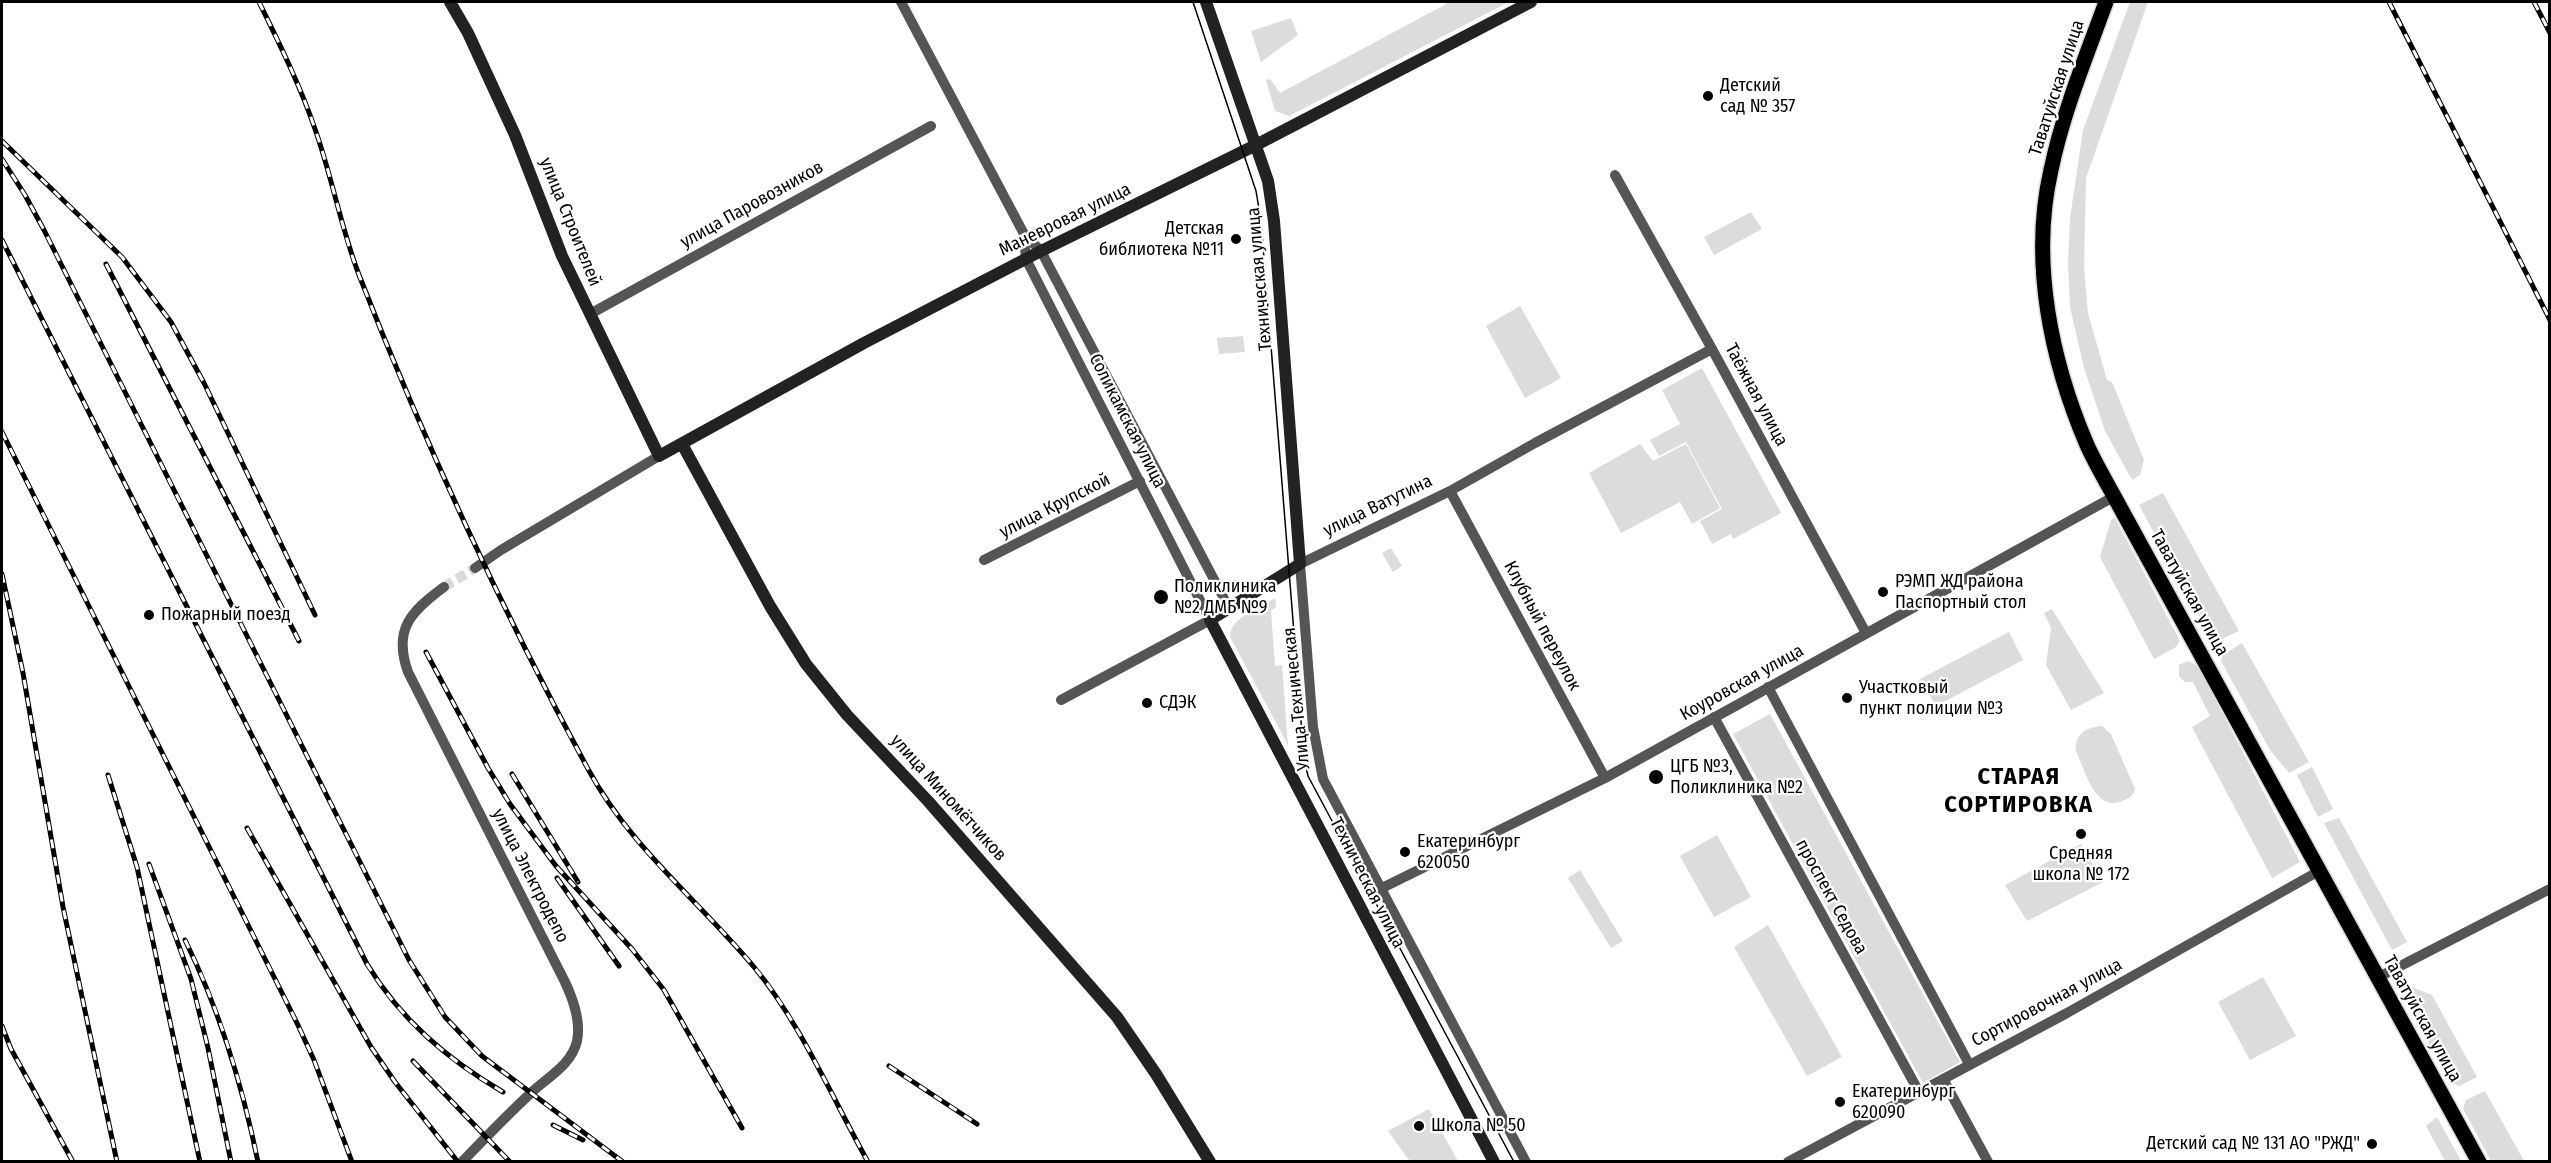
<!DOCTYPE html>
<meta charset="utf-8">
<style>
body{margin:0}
#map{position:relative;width:2551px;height:1163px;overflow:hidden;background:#fff;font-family:"Fira Sans Condensed",sans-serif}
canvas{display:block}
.frame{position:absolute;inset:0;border:3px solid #000;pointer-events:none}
</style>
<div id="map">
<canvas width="2551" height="1163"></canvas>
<div class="frame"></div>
</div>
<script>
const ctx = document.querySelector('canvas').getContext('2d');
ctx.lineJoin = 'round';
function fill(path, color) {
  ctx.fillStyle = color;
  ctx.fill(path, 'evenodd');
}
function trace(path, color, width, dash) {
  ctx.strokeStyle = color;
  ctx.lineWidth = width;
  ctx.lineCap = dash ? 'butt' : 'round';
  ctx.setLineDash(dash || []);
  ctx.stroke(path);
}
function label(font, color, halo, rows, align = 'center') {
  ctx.font = font + ' "Fira Sans Condensed",sans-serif';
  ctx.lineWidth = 4.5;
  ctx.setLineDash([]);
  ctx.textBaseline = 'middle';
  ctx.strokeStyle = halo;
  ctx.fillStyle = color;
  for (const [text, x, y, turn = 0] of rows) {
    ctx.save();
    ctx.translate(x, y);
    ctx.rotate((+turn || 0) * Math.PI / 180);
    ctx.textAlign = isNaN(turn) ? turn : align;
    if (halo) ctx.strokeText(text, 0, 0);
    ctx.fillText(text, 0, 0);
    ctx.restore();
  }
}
fill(new Path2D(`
 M1450,2h59l-220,114 -14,-5 -9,-31 4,-1 10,14z
 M2130,2h18l-62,176 -2,89 4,46 19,67 5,2 32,78 -4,15 -8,5 -27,-49 -21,-63 -14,-61 -2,-44 2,-45 13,-88z
 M1291,18l7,17 -37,27 -10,-31z
 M1751,212l11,17 -48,26 -10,-18z
 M1520,306l41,72 -36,20 -39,-72z
 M1243,336l2,16 -26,2 -2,-16z
 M1702,368l79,145 -48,26 -2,-5 -19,10 -12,-23 22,-12 -36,-67 -27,14 -9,-16 30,-16 -18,-34z
 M1640,444l13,17 33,-17 34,64 -28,16 -12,-22 -59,31 -32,-60z
 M2163,493l76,138 -21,10 -8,-4 -71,-132z
 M2115,518l65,123 -4,6 -22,12 -54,-102 11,-37z
 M1391,548l11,18 -9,6 -11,-19z
 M1275,598l1,9 -5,4 4,55 7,-1 6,80 -58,-108c-1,-19 31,-30 45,-39z
 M2052,609l52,84 -33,17 -25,-45 5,-37 -7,-15z
 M2009,632l14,28 -87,46 -16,-27z
 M2242,643l67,119 -20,11 -19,-23 -49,-89 2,-6z
 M2188,661l10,5 102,196 -28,16 -80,-151 18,-11 -17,-34h-8l-6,-6v-11z
 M1770,714l190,348 -37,21 -190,-349z
 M2102,726l9,8 24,55c-2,7 -5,9 -13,12 -27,12 -37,-31 -46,-50 -2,-17 11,-24 26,-25z
 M2312,767l21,42 -15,8 -21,-42z
 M2339,818l68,124 -15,8 -68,-127z
 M1717,835l34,62 -37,20 -34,-61z
 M2081,844l22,38 -76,39 -22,-36z
 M1580,870l43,71 -12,7 -43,-70z
 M1768,925l74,132 -35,19 -73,-129z
 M2263,977l33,59 -46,24 -32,-58z
 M2404,984l28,11 45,82 -18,9 -8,-4 -53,-93z
 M2485,1091l39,70h-33l-28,-52 3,-9z
 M1429,1109l29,52h-45l-5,-2 -20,-28z
 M2437,1117l24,44h-16l-19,-35z`), '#dcdcdc');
trace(new Path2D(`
 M444,587l31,-19`), '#d9d9d9', 10, [10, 5]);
const primary = new Path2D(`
 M2106,2c-20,55 -43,110 -55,168 -21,91 0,191 36,275 10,22 23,43 34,64l358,653`);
trace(primary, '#dbdbdb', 18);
trace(new Path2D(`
 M901,2l123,232 17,17 188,357
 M1615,175l97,174 154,284
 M1024,234l2,25 184,361 -149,80
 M590,314l341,-188
 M1450,491l155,287
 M984,560l156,-79
 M475,568l26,-18 158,-94
 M444,587c-34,25 -51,43 -36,85l157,310c8,17 16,40 12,59 -5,23 -29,36 -45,51 -24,22 -47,46 -70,70
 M1768,687l201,377
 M1714,717l205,375
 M1380,889l225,-111 510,-282
 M2377,978l173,-89
 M1943,1079l45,83
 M1526,1162l-203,-383 -10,-52 -13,-163 150,-73 85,-48 177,-94
 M1788,1162l279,-149 252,-142`), '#555', 10);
trace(new Path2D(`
 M450,2l18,31 47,102 47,121 97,200 205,-113 177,-92 213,-105 277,-144
 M1206,2l62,179 6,40 26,343 -90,56 284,542
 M682,444l88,162 36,58 41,51 81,86 189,216 39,57 54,88`), '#222', 12);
trace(primary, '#000', 15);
trace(new Path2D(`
 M1193,2l63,189 5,30 43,537 4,18 206,386`), '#000', 1.5);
const rail = new Path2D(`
 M259,2c20,41 41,83 56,127 17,48 26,99 44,146 66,169 143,335 229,494 42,78 110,131 166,198 45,54 79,132 114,195
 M2389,2l161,318
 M2534,2l16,31
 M2,141l120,116 49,65 33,61 111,232
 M2,159l23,36 19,35 365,730 36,57 37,39 141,106
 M2,240l365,724c34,56 80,95 136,128
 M106,264l193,377
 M2,432l295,591 17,37 38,102
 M2,574l21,99 40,234 54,255
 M426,652l62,116 22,36 46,62 76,83 32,41 78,138
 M512,774l66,108
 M108,775l29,92 63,295
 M247,828l124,219 24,35 63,80
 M149,864l42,115 17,69 23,114
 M557,878l62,88
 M185,940c35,71 57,144 73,222
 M2,1026l9,23 62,113
 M413,1061l97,101
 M889,1066l88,58
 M553,1125l30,15`);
trace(rail, '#000', 5);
trace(rail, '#fff', 3, [9]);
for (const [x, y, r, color] of [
 [1708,96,6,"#000"],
 [1236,239,6,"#000"],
 [1883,592,6,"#000"],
 [1161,597,8,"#000"],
 [149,615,6,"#000"],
 [1847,698,6,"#000"],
 [1147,703,6,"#000"],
 [1656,777,8,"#000"],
 [2081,834,6,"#000"],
 [1405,852,6,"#000"],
 [1840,1102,6,"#000"],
 [1419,1126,6,"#000"],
 [2372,1144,6,"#000"]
]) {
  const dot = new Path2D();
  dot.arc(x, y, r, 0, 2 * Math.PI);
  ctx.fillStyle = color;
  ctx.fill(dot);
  trace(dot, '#fff', 2);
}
label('18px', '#000', '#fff', [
 ["Детский",1720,86],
 ["сад № 357",1720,107],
 ["Детская",1224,229,"right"],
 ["библиотека №11",1224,250,"right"],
 ["РЭМП ЖД района",1895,582],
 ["Паспортный стол",1895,603],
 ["Поликлиника",1174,587],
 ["№2 ДМБ №9",1174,608],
 ["Пожарный поезд",161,615],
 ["Участковый",1859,688],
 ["пункт полиции №3",1859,709],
 ["СДЭК",1159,703],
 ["ЦГБ №3,",1670,767],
 ["Поликлиника №2",1670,788],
 ["Екатеринбург",1417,842],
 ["620050",1417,863],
 ["Средняя",2081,854,"center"],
 ["школа № 172",2081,875,"center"],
 ["Екатеринбург",1852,1092],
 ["620090",1852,1113],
 ["Школа № 50",1431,1126],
 ["Детский сад № 131 АО \"РЖД\"",2360,1144,"right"]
], 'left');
label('18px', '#000', '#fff', [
 ["Таватуйская улица",2057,88,-72],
 ["улица Паровозников",752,205,-29],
 ["Маневровая улица",1065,220,-26],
 ["улица Строителей",570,222,68],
 ["Техническая улица",1260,279,-95],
 ["Таёжная улица",1756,395,62],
 ["Соликамская улица",1127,421,63],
 ["улица Крупской",1055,506,-27],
 ["улица Ватутина",1378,506,-26],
 ["Таватуйская улица",2189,593,61],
 ["Клубный переулок",1542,626,62],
 ["Коуровская улица",1742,683,-29],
 ["Улица Техническая",1297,699,-96],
 ["улица Миномётчиков",948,798,48],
 ["улица Электродепо",530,876,63],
 ["Техническая улица",1367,883,63],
 ["проспект Седова",1831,897,61],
 ["Сортировочная улица",2047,1003,-28],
 ["Таватуйская улица",2422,1019,61]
]);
ctx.letterSpacing = '1.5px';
label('bold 24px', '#000', '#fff', [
 ["СТАРАЯ",2019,777],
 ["СОРТИРОВКА",2019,805]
]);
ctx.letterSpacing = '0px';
</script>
